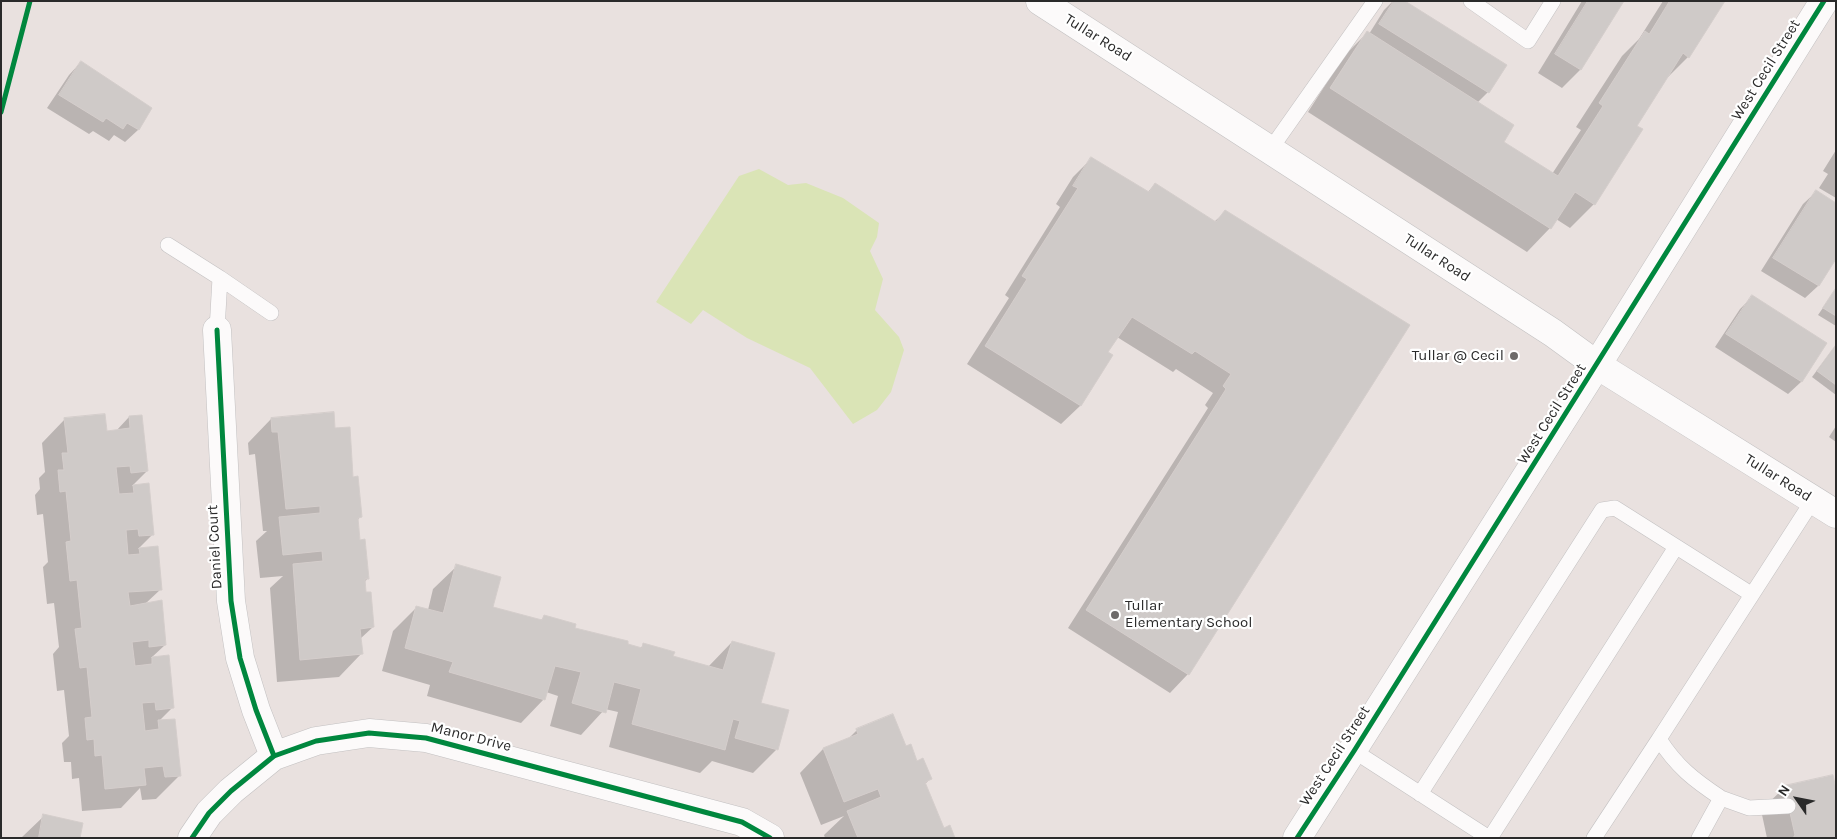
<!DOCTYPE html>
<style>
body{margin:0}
#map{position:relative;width:1837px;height:839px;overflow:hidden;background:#e9e1df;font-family:Karla,sans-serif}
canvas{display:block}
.frame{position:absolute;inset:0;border:2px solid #2a2a2a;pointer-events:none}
.north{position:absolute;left:1772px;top:774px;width:50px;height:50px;-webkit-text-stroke:4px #fff;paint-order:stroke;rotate:303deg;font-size:14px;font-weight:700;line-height:20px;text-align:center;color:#2a2a2a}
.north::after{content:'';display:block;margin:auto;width:18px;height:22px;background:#2a2a2a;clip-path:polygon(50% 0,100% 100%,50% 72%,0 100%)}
</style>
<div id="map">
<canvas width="1837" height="839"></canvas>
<div class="frame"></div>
<div class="north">N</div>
</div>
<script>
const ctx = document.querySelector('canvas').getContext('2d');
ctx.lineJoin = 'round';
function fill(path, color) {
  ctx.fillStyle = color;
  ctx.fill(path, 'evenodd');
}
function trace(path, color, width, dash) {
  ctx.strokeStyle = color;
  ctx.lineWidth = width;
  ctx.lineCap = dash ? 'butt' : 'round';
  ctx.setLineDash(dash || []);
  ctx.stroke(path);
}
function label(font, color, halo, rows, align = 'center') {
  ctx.font = font + ' Karla,sans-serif';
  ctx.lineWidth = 4.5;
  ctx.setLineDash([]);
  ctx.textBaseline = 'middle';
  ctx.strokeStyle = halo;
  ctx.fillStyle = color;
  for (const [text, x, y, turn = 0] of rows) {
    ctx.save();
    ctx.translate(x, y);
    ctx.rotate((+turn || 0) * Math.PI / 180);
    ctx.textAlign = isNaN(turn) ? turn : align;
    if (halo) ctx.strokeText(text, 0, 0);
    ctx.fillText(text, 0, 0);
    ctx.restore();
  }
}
fill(new Path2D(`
 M759,169l29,16 18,-2 37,15 36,25 -2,14 -7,14 13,28 -8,31 24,27 5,13 -13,42 -14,18 -24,14 -43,-56 -63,-30 -44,-28 -12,14 -35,-22 83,-126z`), '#dae4b6');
fill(new Path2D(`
 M1393,1h10l102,65 -17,26 -11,11 25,39 50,32 29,-44 -5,-3 46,-71 17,-17 24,-38h61l-36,56 -24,24 -29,45 6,4 -47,74 -24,24 -14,-9 -6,9 -23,24 -219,-140 36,-56 23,-23 2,1 15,-24z
 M1582,1h41l-43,69 -18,18 -24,-15z
 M81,62l70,47 -13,21 -13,12 -11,-7 -5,6 -16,-10 -4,3 -42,-26 22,-33z
 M1836,150v48l-17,-10 9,-14 -5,-3z
 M1092,158l55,35 8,-9 59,38 11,-10 183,114 -220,348 -18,19 -102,-65 140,-220 -3,-3 8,-12 -37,-24 -3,3 -56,-35 -10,16 5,3 -32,50 -19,18 -94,-60 42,-66 -4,-3 55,-88 -4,-3 17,-27z
 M1816,192l20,65 -18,29 -13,12 -44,-27 42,-67z
 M1836,289v37l-18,-11z
 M1753,296l72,48 -24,38 -13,12 -73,-47 25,-38z
 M1836,345v50l-24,-18z
 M129,417l18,54 -15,15 16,-2 5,50 -15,15 19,-2 4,42 -16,15 20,41 -14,13 16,-2 6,51 -14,14 21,54 -24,24 -14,1 -2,-12 -19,20 -39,3 -3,-33 -7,1 -1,-17h-7l-2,-19 7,-7 -5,-46 -7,1 -4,-37 6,-7 -5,-44 -7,1 -4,-37 5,-5 -5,-48 -6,1 -2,-20 5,-6 -1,-11 6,-6 -3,-29 23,-24 41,13 10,-1z
 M271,419l63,11 18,49 8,38 -3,4 2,20 9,37 -4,5 9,44 -13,12 2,14 -23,24 -62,5 -7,-94 13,-12 -23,2 -4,-37 11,-10h-4l-8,-77 -6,1 -1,-12z
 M1836,426v16l-7,-5z
 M457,566l34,41 49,14 4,-4 29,12 67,19 4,-3 28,12 36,10 24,-25 28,61 28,8 -12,39 -23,23 -41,-12 -12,12 -91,-26 9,-35 -13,-3 -24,26 -31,-9 8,-30 -12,-4 -2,7 -23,24 -94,-27 3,-11 -48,-14 11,-40 24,-24 11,3 5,-21z
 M857,730l48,18 25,31 -5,5 18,46 11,8h-129l-1,-3 20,-19 -23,9 -21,-52 23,-24 24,-9z
 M1785,787l51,51h-69l-6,-28z
 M44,816l35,22h-58z`), '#0003');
const building = new Path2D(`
 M1394,1h11l102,64 -18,28 -110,-69z
 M1588,1h36l-43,69 -26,-16z
 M1670,1h55l-36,57 -6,-5 -46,73 6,3 -48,76 -20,-13 -24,37 -221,-141 37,-57 147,94 -10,17 54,34 45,-70 -4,-3 46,-72 4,3z
 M81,61l71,47 -13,22 -12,-7 -4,6 -17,-11 -3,4 -44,-27z
 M1091,157l58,35 6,-9 61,39 9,-12 185,115 -221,350 -103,-65 140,-221 -3,-3 8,-12 -36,-23 -3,3 -60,-37 -24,35 5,3 -32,51 -96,-60 42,-67 -5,-3 56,-88 -5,-2z
 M1816,190l20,13v56l-17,27 -46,-28z
 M1836,288v28l-13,-8z
 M1752,295l75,48 -25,39 -76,-48z
 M1836,345v40l-19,-14z
 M334,412l1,16 15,-1 3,50 5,-1 4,41 -4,1 2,22 5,-1 4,40h-4l1,13h5l3,35 -14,2 3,25 -63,6 -7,-96 30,-3 -1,-10 -39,4 -4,-38 41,-4v-7l-34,3 -8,-77h-6l-1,-14z
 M105,414l2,17 23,-3 -1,-12 13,-1 6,56 -17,2 -1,-7 -14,1 3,27 15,-1 -1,-8 16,-2 5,52 -15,1 -1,-7 -12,1 2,25 12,-1 -1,-6 19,-2 4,44 -34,2 2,14 32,-6 4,45 -17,2v-7l-17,2 3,24 17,-2v-7l17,-2 5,53 -18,2 -1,-8 -13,1 3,28 14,-2 -1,-9 17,-1 6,57 -16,1 -2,-11 -19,2 2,17 -41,4 -3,-34 -7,1 -1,-17 -7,1 -2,-22 7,-1 -5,-50 -7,1 -5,-39 7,-1 -5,-48 -7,1 -4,-39 5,-1 -5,-50 -6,1 -2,-22h6l-2,-17h6l-4,-35z
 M456,564l45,13 -8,30 49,13 2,-5 32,9 -1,4 53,13v3l14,4 1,-5 32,9 -2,4 50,14 9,-29 43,12 -14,50 28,7 -11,40 -43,-12 5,-17 -7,-2 -8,31 -93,-26 9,-35 -27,-7 -8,31 -34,-10 9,-31 -26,-6 -10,34 -96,-28 4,-10 -48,-14 11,-42 27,7z
 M893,714l13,32 5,-2 6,17 6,-3 9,21 -7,3 19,46 6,-3 5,13h-97l-11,-27 34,-14 -3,-8 -34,13 -21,-54 35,-14 -2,-5z
 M1833,775l3,14v49h-43l2,-3 -11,-49z
 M43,814l40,9 -3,15h-41z`);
fill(building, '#cfcac8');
trace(building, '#d4cdcb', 1);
const lane = new Path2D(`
 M1471,1l57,40 25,-40
 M1270,150l105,-149
 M168,245l52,33 -3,52
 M220,278l51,35
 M1354,751l135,87
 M1420,794l182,-284 13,-2 136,86
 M1721,798c-27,-18 -44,-31 -62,-59l154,-239
 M1490,838l186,-291
 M1594,838l65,-99
 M1699,838l22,-40 28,10 39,-2`);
const street = new Path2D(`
 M217,330l14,271 9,57 16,52 18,46
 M192,838l17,-25 22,-22 43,-35 42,-15 53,-8 57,5 316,84 28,16
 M1297,838l300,-473`);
const secondary = new Path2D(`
 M1040,1l513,332 44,32 239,149
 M1597,365l227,-364`);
trace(lane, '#c2c0c1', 16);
trace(street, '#c2c0c1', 29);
trace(secondary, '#c2c0c1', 29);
trace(lane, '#fcfafa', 15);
trace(street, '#fcfafa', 28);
trace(secondary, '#fcfafa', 28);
trace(new Path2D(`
 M1,112l29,-111
 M217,330l14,271 9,57 16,52 18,46
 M192,838l17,-25 22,-22 43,-35 42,-15 53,-8 57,5 316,84 28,16
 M1297,838l57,-87 470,-750`), '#00873e', 5);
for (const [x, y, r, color] of [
 [1514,356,5,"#6d6a69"],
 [1115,615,5,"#6d6a69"]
]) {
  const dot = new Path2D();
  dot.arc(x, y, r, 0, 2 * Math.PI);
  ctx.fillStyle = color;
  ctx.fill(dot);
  trace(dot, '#fff', 2);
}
label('15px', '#2a2a2a', '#fff', [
 ["Tullar Road",1098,38,32],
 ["West Cecil Street",1766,70,-58],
 ["Tullar Road",1437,258,33],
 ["West Cecil Street",1552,414,-58],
 ["Tullar Road",1778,478,32],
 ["Daniel Court",215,547,-93],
 ["Manor Drive",471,737,14],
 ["West Cecil Street",1335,756,-57]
]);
label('15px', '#2a2a2a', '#fff', [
 ["Tullar @ Cecil",1504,356],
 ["Tullar",1125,606,"left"],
 ["Elementary School",1125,623,"left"]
], 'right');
</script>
